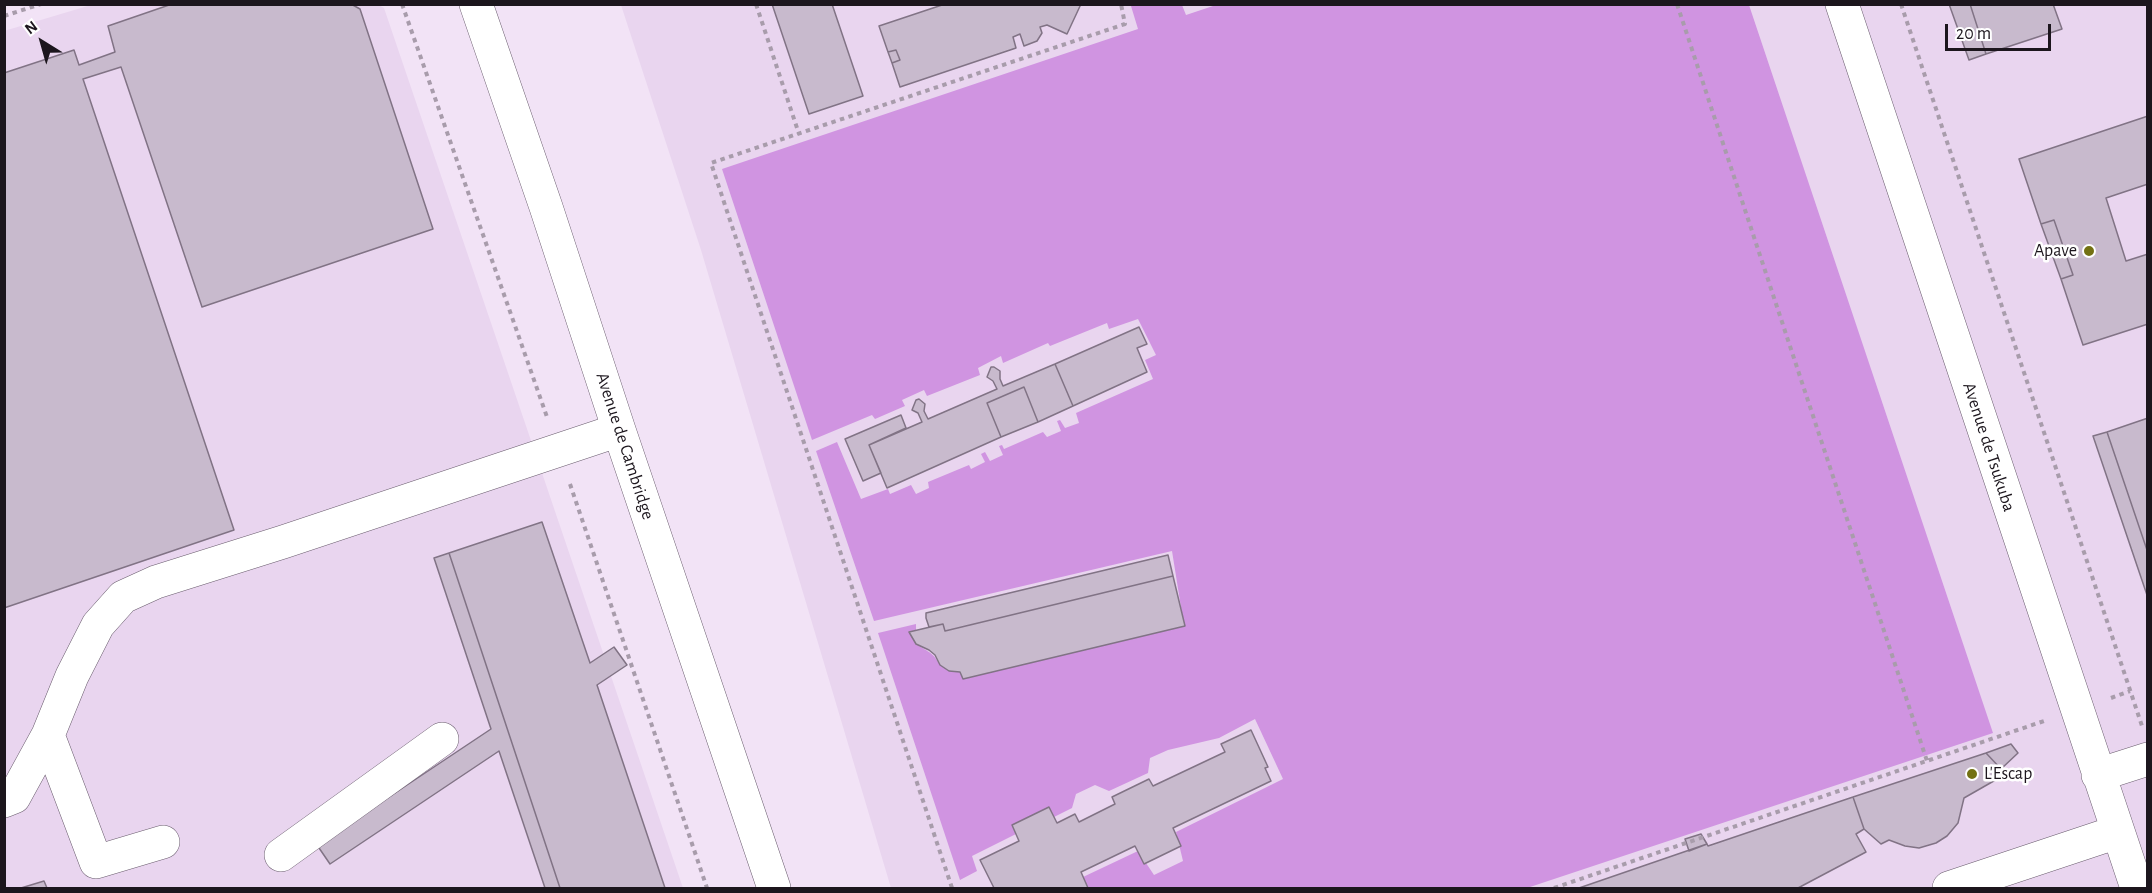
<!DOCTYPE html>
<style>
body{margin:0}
#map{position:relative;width:2152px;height:893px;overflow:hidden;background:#f2e3f6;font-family:"Alegreya Sans",sans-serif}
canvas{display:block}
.frame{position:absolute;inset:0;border:6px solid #1c161d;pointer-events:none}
.north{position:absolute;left:12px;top:12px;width:60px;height:60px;-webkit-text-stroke:4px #fff;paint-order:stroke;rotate:323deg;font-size:16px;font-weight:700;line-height:24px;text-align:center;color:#1c161d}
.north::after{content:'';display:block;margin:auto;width:21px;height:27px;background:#1c161d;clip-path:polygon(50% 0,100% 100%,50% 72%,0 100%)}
.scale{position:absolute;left:1945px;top:24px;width:106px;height:27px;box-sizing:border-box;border:3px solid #1c161d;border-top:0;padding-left:8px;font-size:18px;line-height:21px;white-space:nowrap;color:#1c161d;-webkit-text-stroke:4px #fff;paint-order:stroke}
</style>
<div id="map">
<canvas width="2152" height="893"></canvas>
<div class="frame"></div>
<div class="north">N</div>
<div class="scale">20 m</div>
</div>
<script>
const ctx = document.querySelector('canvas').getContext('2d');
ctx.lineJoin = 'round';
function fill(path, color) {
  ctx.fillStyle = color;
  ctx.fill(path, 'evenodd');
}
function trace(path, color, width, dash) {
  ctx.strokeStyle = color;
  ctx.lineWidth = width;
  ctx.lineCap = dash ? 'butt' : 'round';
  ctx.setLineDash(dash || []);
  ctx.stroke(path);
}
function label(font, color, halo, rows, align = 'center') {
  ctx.font = font + ' "Alegreya Sans",sans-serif';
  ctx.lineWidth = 5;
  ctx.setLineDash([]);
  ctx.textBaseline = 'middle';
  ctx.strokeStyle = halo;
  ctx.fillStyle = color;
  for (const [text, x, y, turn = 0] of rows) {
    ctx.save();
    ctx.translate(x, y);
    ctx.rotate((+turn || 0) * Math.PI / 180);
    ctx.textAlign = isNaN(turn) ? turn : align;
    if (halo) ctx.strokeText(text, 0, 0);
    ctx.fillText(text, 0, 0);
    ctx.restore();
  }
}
fill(new Path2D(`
 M377,4l7,4 299,880h-678l-1,-857 87,-26z
 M621,5h1526v883h-1256l-190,-638z`), '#e9d5ef');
fill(new Path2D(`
 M1219,4l530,1 244,728 -466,155h-440l-4,-11 55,-26 16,24 29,-14 -7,-29 107,-53 -28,-60 -36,19 -51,12 -18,8 -2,15 -39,18 -14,-6 -19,9 -4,14 -18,9 -5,-10 -37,18 4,9 -44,22 5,15 -17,9 -82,-247 38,-9v6l-7,2c2,4 5,10 9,13 11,8 14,6 22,20l20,7 3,7 221,-53 -12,-75 -298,70 -58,-170 21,-9 24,57 27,-10 2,5 21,-9 5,9 13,-6 -1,-6 41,-17 2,4 14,-7 -4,-8 4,-2 5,9 13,-6 -4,-9 3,-1 2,4 39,-17 4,5 14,-6 -4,-10 3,-1 5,8 14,-5 -3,-10 77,-34 -8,-19 11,-5 -18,-36 -29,10 -2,-6 -57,23 -2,-3 -45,20 -2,-7 -23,12 2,7 -53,21 -3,-6 -22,10 3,6 -30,13 -3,-4 -60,25 -90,-271 416,-140 -7,-23 5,-1h46l4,10z`), '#d094e1');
const building = new Path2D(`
 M172,4h179l9,5 73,220 -231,78 -81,-240 -38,12 151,451 -230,78v-535l70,-23 5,15 36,-13 -7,-26z
 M772,4h60l31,92 -54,18z
 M945,4h136l-14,30 -20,-9 -7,2 2,6 -5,8 -13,5 -4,-12 -7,3 3,11 -116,39 -8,-24 8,-3 -4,-10 -8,2 -9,-26z
 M1949,4h21l16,50 -17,6z
 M1970,4h83l9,25 -76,25z
 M896,50l4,10 -8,3 -4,-11z
 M2148,116v68l-42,14 20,63 22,-7v70l-65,21 -22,-66 12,-4 -19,-55 -13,4 -22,-65z
 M2054,220l19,55 -12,4 -20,-55z
 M1139,327l8,17 -10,4 10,24 -74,34 -18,-42z
 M1055,364l18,42 -35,16 -14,-35 -37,16 14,34 -114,51 -18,-43 53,-23 -4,-9 -6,-3 4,-10 3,-1 6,5 -1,7 4,8 69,-30 -4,-8 -6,-4 4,-10h3l6,4v8l3,7z
 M1024,387l14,35 -37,15 -14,-34z
 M901,415l5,13 -37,17 12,28 -18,8 -18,-42z
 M2148,418v135l-41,-121z
 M2107,432l41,121v45l-55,-162z
 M542,522l48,141 24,-16 13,18 -30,20 68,203h-105l-111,-335z
 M449,553l111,335h-15l-46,-137 -169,113 -13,-19 174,-116 -57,-171z
 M1168,555l5,21 -228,55 -2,-7 -14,3 -3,-9v-5z
 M1173,576l12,50 -222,53 -3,-7 -11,-1 -9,-6 -5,-10 -6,-5 -13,-6 -7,-12 34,-8 2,7z
 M1251,730l17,37 -3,1 6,13 -98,47 8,18 -37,18 -9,-18 -54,26 7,16h-94l-14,-28 39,-19 -7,-16 37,-18 8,16 18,-9 4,8 36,-18 -3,-7 37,-18 4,7 72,-34 -4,-8z
 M2011,744l7,9 -17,16 -15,-16z
 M1986,753l15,16 -2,9 -35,20 -6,25 -11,13 -11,7 -17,5 -14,-2 -16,-6 -8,4 -17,-15 -11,-32z
 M1853,797l11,32 -8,5 10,18 -68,36h-219l128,-44 1,2z
 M1701,834l6,10 -18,7 -4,-12z
 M44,881l3,7h-26z`);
fill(building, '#c8bacd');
trace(building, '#817385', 1.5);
const minor = new Path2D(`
 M476,4l70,203 73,223 155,458
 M1842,4l295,884
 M48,735l48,127 67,-20
 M2098,775l50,-16
 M4,801l10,-4 34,-62 24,-59 26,-51 25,-28 33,-15 127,-40 336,-112
 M281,855l161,-116
 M1949,888l168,-56`);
trace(minor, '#6a5d6e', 34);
trace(new Path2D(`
 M402,4l145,413
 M756,4l43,130
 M1677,4l250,757
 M1901,4l241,722
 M4,16l37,-12
 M570,484l137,404
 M2111,698l19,-7
 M952,888l-241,-725 414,-139 -4,-20
 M1554,888l490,-167`), '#a89cab', 4, [4.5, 4.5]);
trace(minor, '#fff', 33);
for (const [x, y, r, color] of [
 [2089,251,6,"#737113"],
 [1972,774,6,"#737113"]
]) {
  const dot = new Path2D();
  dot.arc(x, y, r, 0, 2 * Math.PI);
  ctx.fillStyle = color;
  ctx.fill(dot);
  trace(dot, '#fff', 2);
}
label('18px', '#1c161d', '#fff', [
 ["Apave",2077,251],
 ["L'Escap",1984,774,"left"]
], 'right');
label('18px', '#1c161d', '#fff', [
 ["Avenue de Cambridge",625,446,72],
 ["Avenue de Tsukuba",1989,447,72]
]);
</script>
